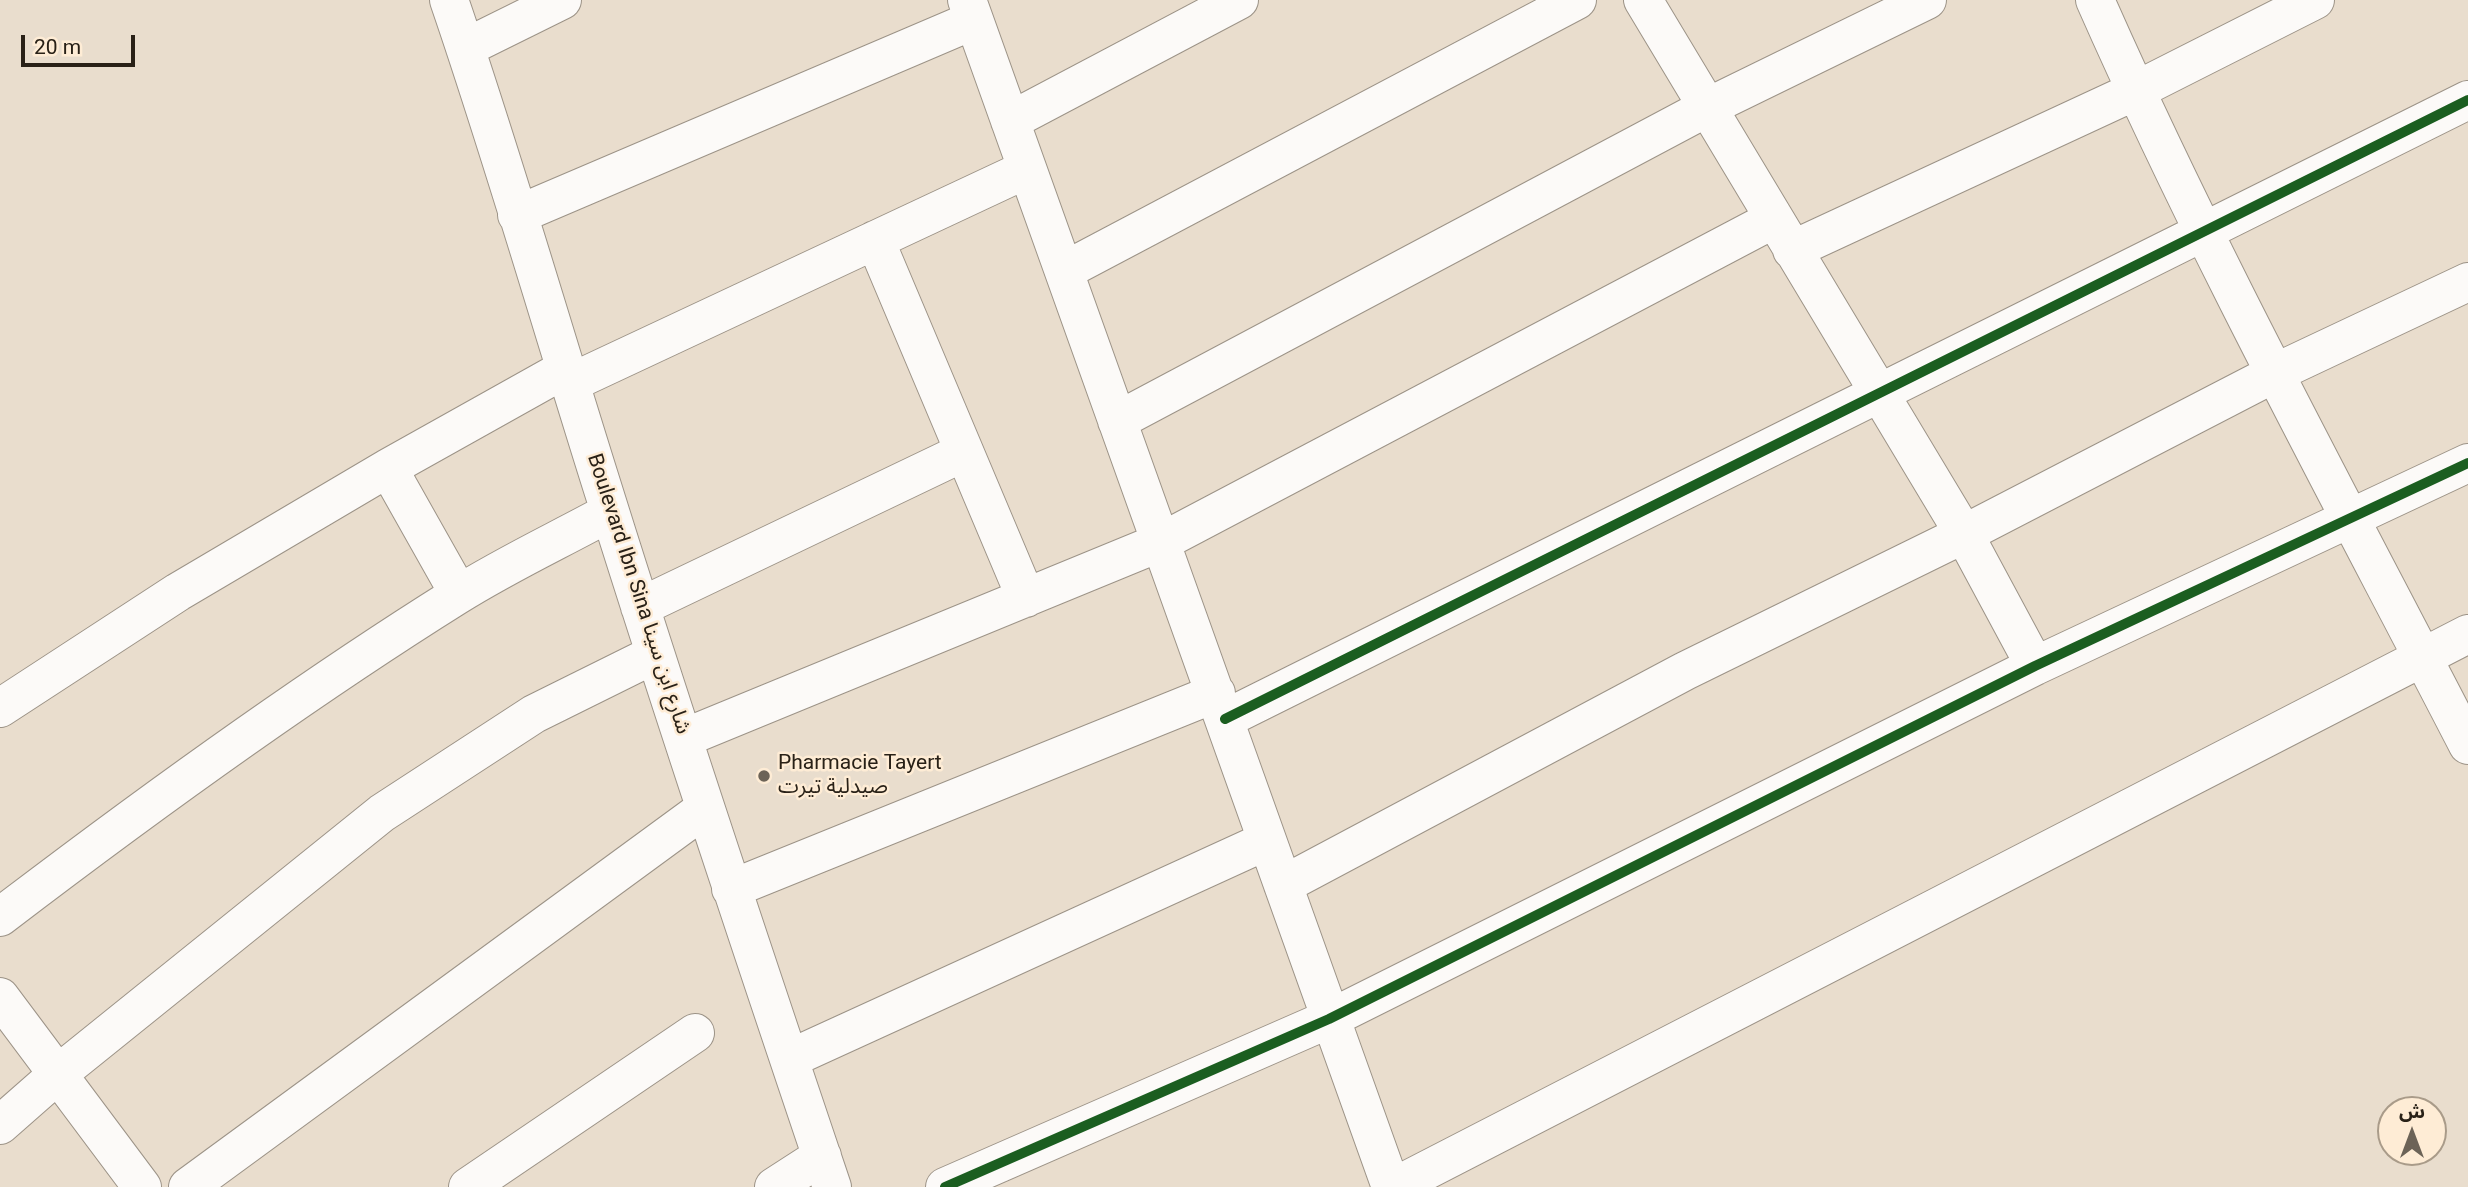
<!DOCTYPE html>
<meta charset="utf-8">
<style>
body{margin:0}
#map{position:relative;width:2468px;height:1187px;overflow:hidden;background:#e9ddcd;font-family:Roboto,"Noto Sans Arabic",sans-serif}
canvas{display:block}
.north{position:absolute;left:2377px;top:1096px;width:70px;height:70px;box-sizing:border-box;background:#feecd5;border:2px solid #a99b89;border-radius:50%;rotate:0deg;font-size:19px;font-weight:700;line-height:28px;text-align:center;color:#292117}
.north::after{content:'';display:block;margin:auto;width:24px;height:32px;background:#6c6357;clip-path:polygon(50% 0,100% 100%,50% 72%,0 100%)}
.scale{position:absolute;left:21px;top:35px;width:114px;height:32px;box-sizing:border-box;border:4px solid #292117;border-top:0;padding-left:9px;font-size:21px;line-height:24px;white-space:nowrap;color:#292117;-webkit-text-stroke:5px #feecd5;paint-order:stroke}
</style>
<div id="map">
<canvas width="2468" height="1187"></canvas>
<div class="north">ش</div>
<div class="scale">20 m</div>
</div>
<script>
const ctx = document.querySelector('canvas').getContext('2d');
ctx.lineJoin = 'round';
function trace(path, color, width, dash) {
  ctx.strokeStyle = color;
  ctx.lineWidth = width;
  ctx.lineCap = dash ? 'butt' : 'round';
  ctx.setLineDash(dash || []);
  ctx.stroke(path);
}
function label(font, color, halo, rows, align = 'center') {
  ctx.font = font + ' Roboto,"Noto Sans Arabic",sans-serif';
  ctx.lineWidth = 5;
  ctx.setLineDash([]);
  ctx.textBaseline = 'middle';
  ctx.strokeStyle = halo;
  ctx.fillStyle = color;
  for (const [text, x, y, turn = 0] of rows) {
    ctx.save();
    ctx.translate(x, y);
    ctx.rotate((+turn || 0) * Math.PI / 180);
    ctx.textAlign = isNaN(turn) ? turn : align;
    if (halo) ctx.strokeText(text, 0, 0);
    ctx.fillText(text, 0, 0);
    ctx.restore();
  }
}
const minor = new Path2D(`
 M449,0c57,166 105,335 158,502 72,230 148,457 225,685
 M967,0l424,1187
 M1643,0l321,534 71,132
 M2095,0c112,254 246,499 373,745
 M465,48l97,-48
 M1010,121l229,-121
 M517,215l457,-195
 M875,240l151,358
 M1792,250l343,-159 180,-91
 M1064,271l513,-271
 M570,383l457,-214
 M1117,421l591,-314 219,-107
 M388,468l71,126
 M640,607l324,-155
 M0,708l178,-116 210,-124 177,-99
 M1225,719l1243,-619
 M684,738l477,-196 613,-323
 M1283,885l402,-214 279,-137 313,-162 191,-90
 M731,889l485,-196
 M0,917c148,-113 298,-222 456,-321 49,-31 103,-56 154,-84
 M0,997l142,190
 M789,1059l477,-218
 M0,1125l58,-51 324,-261 152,-99 121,-60
 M188,1187l516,-378
 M468,1187l227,-154
 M774,1187l48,-31
 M945,1187l384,-168 706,-353 433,-203
 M1394,1187l1074,-553`);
trace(minor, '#9c9387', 40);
trace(minor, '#fcfaf8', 38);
trace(new Path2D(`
 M1225,719l1243,-619
 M945,1187l384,-168 706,-353 433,-203`), '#1b5e20', 10);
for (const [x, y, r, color] of [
 [764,776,7,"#6c6357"]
]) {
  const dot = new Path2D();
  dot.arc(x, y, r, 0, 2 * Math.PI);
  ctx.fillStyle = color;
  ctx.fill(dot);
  trace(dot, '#feecd5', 2.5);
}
label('21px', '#292117', '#feecd5', [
 ["Boulevard Ibn Sina شارع ابن سينا",638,594,72]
]);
label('21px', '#292117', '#feecd5', [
 ["Pharmacie Tayert",778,764],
 ["صيدلية تيرت",778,788]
], 'left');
</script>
